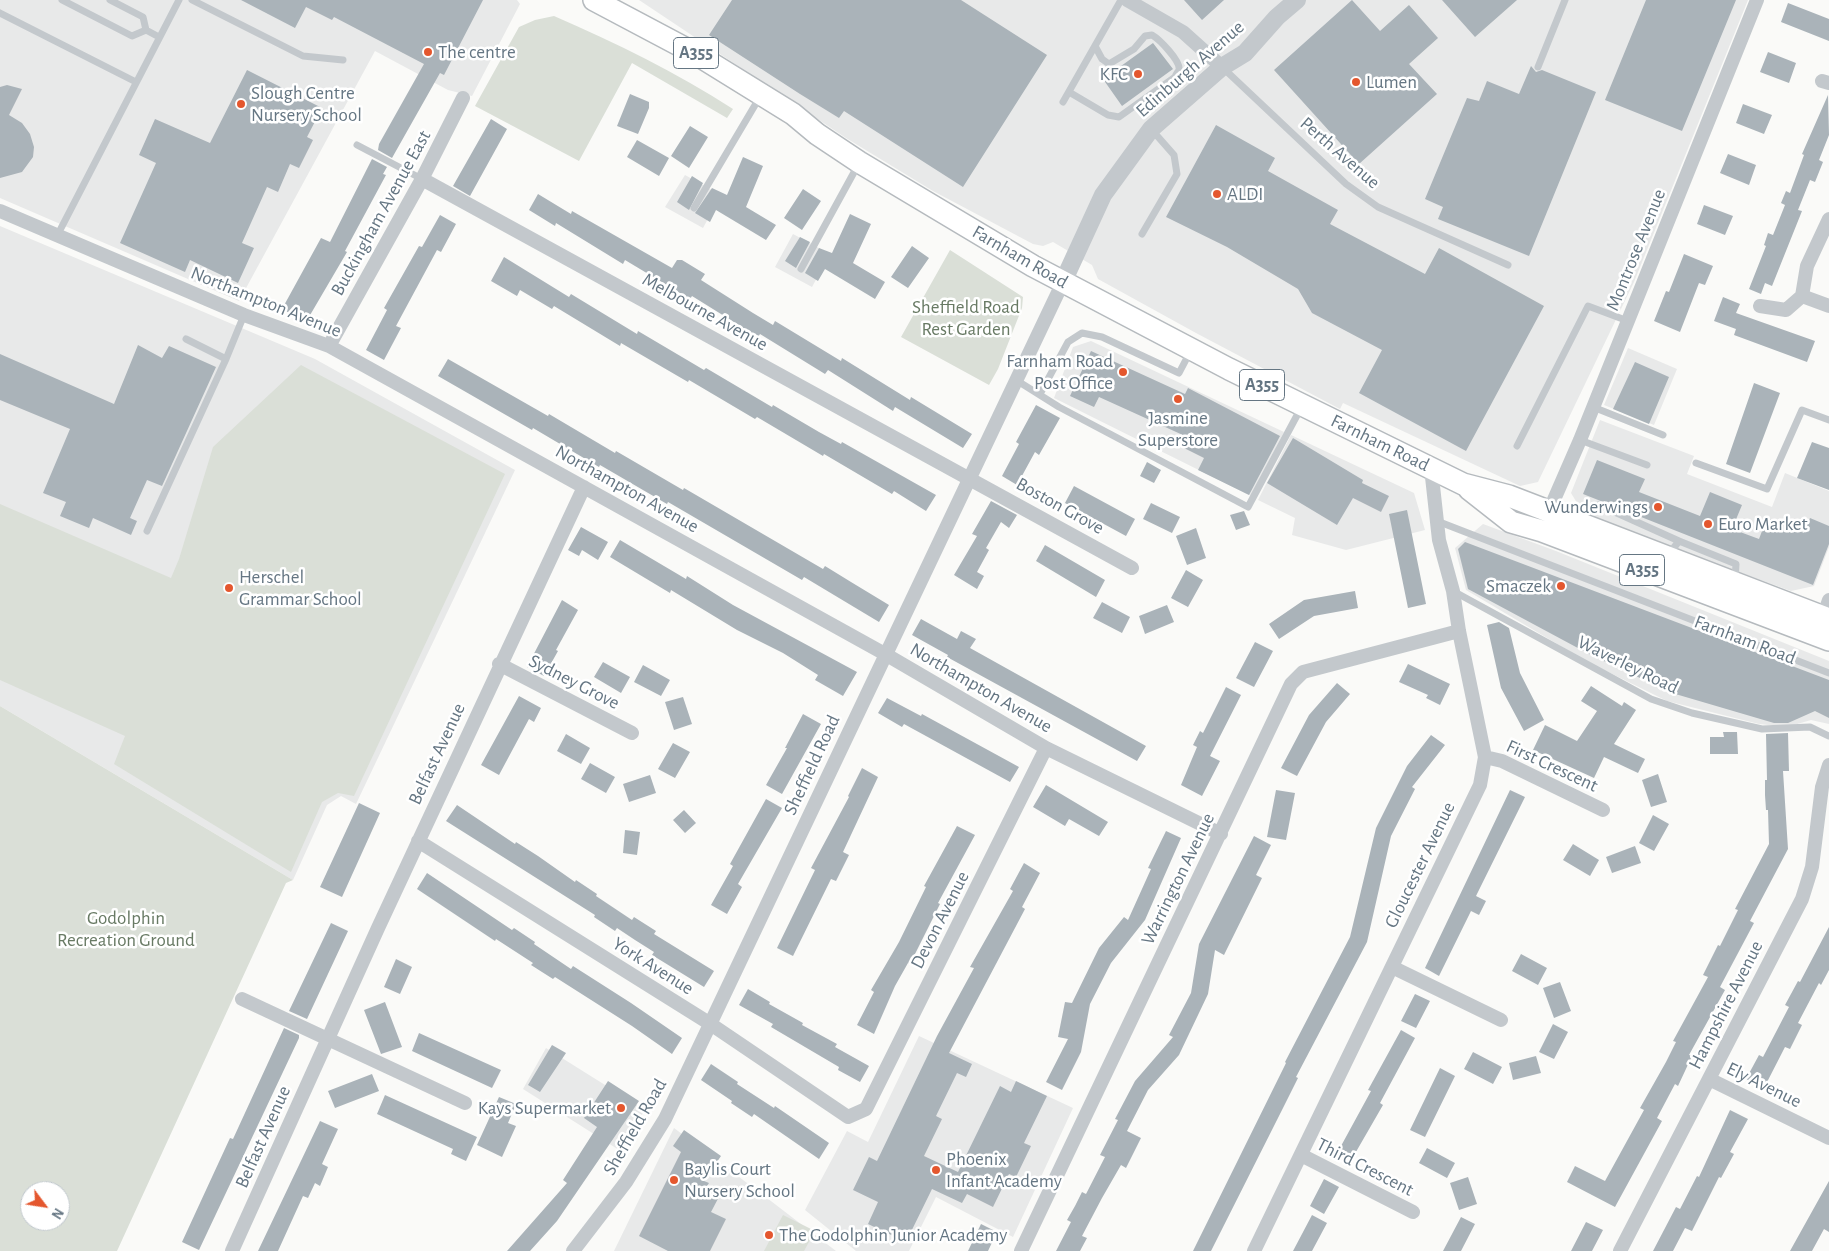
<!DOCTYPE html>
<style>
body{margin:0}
#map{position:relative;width:1829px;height:1251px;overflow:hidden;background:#fafaf8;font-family:"Alegreya Sans",sans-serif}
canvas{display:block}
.north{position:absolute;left:20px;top:1181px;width:50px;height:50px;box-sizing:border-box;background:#fff;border:1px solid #c1c8cd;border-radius:50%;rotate:121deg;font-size:14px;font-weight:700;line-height:20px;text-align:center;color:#657683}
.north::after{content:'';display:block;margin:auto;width:18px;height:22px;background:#e4572e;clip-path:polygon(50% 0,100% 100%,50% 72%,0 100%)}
</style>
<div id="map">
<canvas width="1829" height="1251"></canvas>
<div class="north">N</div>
</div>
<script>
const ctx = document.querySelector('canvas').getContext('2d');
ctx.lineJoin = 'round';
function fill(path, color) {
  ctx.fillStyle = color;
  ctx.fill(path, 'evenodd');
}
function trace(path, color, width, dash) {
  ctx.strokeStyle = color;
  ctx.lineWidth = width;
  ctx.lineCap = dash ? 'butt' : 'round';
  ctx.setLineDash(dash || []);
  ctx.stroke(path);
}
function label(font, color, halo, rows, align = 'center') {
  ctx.font = font + ' "Alegreya Sans",sans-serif';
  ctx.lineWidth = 5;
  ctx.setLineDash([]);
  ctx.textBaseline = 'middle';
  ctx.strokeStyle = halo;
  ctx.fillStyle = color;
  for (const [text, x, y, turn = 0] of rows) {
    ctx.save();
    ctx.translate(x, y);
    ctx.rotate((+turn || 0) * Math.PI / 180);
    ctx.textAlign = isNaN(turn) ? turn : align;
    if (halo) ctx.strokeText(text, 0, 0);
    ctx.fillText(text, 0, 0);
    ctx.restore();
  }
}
fill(new Path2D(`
 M0,0h517l3,4 -48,92 -24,-6 -73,-39 -136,250 -239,-103z
 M639,0h1109l-114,282 -96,200 -18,4 -177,-83 -3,6 -144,-76 -98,-54 -6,-14 -39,-23 -10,4 -10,-2 -100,-53 -87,-53z
 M685,175l36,20 -18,33 -38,-21z
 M0,226l315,133 200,111 -159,334 -15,-8 -14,9 -34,75 -293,-174z
 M793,234l37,20 -18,33 -37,-20z
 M1091,341l193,91 -33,64 -197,-98 19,-51z
 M1628,348l49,21 -23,56 -50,-20z
 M1600,420l94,36 -7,18 85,33 13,-34 44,18v56l-15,39 -23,5 -206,-75 -14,-23z
 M1291,435l123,58 11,37 -79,20 -54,-15 3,-17 -37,-18z
 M1483,524l73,27 273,110v63l-18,-4 -24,7 -28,-3 -92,-23 -81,-40 -120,-71 -11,-42z
 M919,1036l154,72 -60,129 -77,-40 -27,54h-53l-51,-41 42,-79 21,11z
 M546,1048l99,62 -26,40 -96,-61z
 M674,1128l93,70 69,53h-222z`), '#e8e9e9');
fill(new Path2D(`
 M554,16c62,27 122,56 179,93l-6,9 -95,-55 -53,98 -104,-55 44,-79 16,-7z
 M950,250l73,47 -1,11 -24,61 -9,16 -88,-48z
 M301,365l204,109 -151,322 -16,-3 -16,9 -31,70 -177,-108 11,-28 -125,-56v-176l171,74 8,-19 34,-112z
 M0,706l293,174 -7,3 -169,368h-117zM30,1191h30v30h-30z
 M783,1215l32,16 -11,20h-40z`), '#dadfd7');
fill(new Path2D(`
 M241,0h242l-39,75 -4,-2 -48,85 -14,-8 1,-6 45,-80 -90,-47 -2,3 -26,-13 -11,21z
 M732,0h229l86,55 -84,132 -119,-76 -5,7 -39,-24 -91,-59z
 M1184,0h40l-22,20z
 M1352,0l28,31 29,-26 29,33 -29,26 28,30 -78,70 -85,-94z
 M1442,0h75l-42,37z
 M1646,0h90l-54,131 -77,-31z
 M1788,3l41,16v22l-48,-19z
 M1153,43l20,26 -51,37 -19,-27z
 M1768,52l28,11 -7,20 -29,-11z
 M1531,66l5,6 6,-2 54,22 -67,164 -91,-37 5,-12 -18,-8 42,-101 12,3 8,-20 32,13z
 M247,70l75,38 -15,29 6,3 -14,28 -9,-4 -12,28 -11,-5 -25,56 12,5 -16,35 -48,-23 -5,12 -65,-29 36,-80 -17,-8 16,-36 55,24z
 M7,85l15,4 -13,26 13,8 8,11 4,13 -1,10 -11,15 -22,6v-91z
 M630,94l19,8v6l-11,26 -21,-8z
 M1828,95l1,40 -10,25 4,2 -8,20 -5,-2 -12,30 4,1 -30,75 -7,-3 -4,11 -12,-5 17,-43 -2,-1 4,-12 5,2 12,-30 -4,-2 5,-12 4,2 14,-38 -2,-1z
 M1743,104l29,11 -8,19 -28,-11z
 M491,119l16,10 -37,67 -17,-10z
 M1216,125l59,33 -7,13 70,39 -8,14 95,50 14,-26 105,58 -78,145 -107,-58 23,-43 -70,-37 -14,-24 -71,-42 -61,-30z
 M690,126l18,11 -19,31 -18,-12z
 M637,140l32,18 -10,18 -32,-19z
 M1728,154l28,11 -7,20 -29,-12z
 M743,157l20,9 -17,41 30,18 -10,15 -50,-30 -6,12 -15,-9 17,-25 15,7z
 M372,159l15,8 -4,7 3,1 -41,76 2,1 -41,70 -24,-13 39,-71 9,4z
 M692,176l11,7 -14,27 -12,-8z
 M803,189l18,12 -19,29 -18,-12z
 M538,194l33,20 1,-3 100,57 5,-8h5l23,14 -4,6 52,33 20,12 2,-4 66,40 1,-3 68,42 1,-3 61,37 -9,14 -68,-41 -2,4 -65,-41 -3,4 -65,-40 -2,3 -66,-41 -2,3 -65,-39 -2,4 -67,-41 -1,3 -26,-16z
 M1704,205l29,11 -8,19 -28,-11z
 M850,214l21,10 -18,39 32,19 -10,17 -50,-30 -7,12 -13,-8 14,-25 13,5z
 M440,215l16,9 -15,28 -4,-2 -41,76 5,2 -17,32 -18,-10 21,-40 -3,-2 35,-62 3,1z
 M800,237l10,5 -14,26 -11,-7z
 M912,246l17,12 -21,30 -17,-11z
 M1684,254l29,12 -8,19 -6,-2 -19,49 -26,-11 12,-30 3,1z
 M504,257l65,40 2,-3 66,40 1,-3 66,39 2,-2 66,39 1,-2 46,27 22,12 1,-2 94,53 -10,16 -32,-20 -2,3 -68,-40 -1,2 -66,-39 -2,2 -66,-39 -1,2 -67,-39 -1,3 -66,-40 -2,3 -32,-19 -3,6 -26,-15z
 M1723,297l17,7 -4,9 79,28 -8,21 -73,-27 2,-6 -22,-8z
 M138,345l24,13 7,-12 47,21 -54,119 -15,-6 -17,38 7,3 -6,14 -38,-17 -4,10 -29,-12 6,-14 -23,-9 27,-64 -70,-29v-46l114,50z
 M1091,351l94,43 3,-6 92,48 -31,59 -51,-25 6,-12 -24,-12 5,-10 -86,-39 -5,10 -24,-11z
 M448,359l100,57 1,-2 66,39 1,-2 67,39 1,-2 139,81 2,-3 26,16 38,23 -10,17 -75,-45 -2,3 -134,-78 -1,2 -67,-39 -1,2 -66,-39 -1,2 -94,-54z
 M1635,362l34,15 -20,47 -36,-15z
 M1754,383l26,10 -30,80 -24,-9z
 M1036,405l24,13 -21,37 -4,-3 -18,33 -15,-9 17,-32 -3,-2z
 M1293,438l70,42 -1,3 27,13 -8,16 -28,-14 -16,27 -70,-42z
 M1812,442l17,6v42l-32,-12z
 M1597,460l48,19 -6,13 61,24 10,-24 32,13 -10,24 27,10 8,-21 37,15 6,-15 19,8v18l-16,41 -230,-91z
 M1147,462l14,8 -7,13 -14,-7z
 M1074,486l61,33 -9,17 -61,-33z
 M991,501l26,14 -8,13 -8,-6 -15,26 3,2 -12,22 7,4 -7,13 -23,-14 23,-39 -5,-2z
 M1151,503l29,14 -8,16 -29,-14z
 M1407,510l19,94 -18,4 -19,-94z
 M1244,511l6,14 -14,5 -6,-15z
 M581,527l27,15 -10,18 -16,-10 -3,6 -11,-6z
 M1196,528l10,30 -19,7 -11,-29z
 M620,540l66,39 1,-3 46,29 124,67 -14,24 -28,-16 3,-5 -35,-22 -46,-23 -66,-40 -1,3 -60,-36z
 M1465,542l364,138v38l-14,-7 -27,12h-14l-102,-30 -83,-39 -121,-65 -10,-40z
 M1045,545l60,35 -9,17 -60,-36z
 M1186,570l17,10 -15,27 -17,-9z
 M1355,591l3,17 -44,8 -35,23 -10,-15 35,-24z
 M562,600l16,10 -22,40 2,1 -14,25 -17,-9z
 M1102,602l28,15 -8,16 -29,-15z
 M1167,605l7,17 -29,12 -6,-18z
 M921,619l36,20 4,-8 15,8 -6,9 176,98 -9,15 -190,-104 1,-2 -36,-20z
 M1499,622l10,6 11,45 24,47 -20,11 -23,-43 -14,-63z
 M1255,642l18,9 -19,36 -18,-9z
 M603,662l27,15 -9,16 -27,-16z
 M1408,664l42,20 -10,21 -14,-7 2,-3 -29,-13z
 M643,665l27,15 -9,16 -27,-14z
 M1337,683l13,11 -24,28 -29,54 -16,-8 28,-53z
 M1591,686l31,20 2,-4 12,8 -22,34 31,15 -7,14 -34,-16 -10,21 -61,-28 12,-25 32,16 20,-30 -16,-10z
 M1226,687l15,8 -31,61 10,5 -18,35 -21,-11 16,-38 -4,-2 7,-14 3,2z
 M519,696l22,12 -7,14 -5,-3 -30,56 -18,-10z
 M683,697l9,27 -18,6 -9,-28z
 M887,698l34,18 1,-2 97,53 -9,15 -106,-58 -2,3 -24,-14z
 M803,714l18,10 -39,70 -16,-9 21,-37h-2z
 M1723,732h14l1,22h-28v-17h14z
 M1788,733l1,38h-6l5,78 -38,72 4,2 -34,64 5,3 -36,65 3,1 -14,30 -3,-2 -18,34 5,3 -47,86 -48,-25 8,-16 30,15 39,-71 -4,-2 26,-46 10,-20 -3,-1 35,-64 -5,-2 15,-30 2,1 18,-36 -3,-1 34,-65 -1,-34h-2l-1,-15v-15h2l-1,-46z
 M566,734l24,14 -9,16 -24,-13z
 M1431,735l14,10 -33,42 3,2 -24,47 -24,106 -71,135 2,1 -17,34 -70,139h-18l93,-188 -1,-1 65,-125 26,-109 31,-62z
 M673,743l17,9 -15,26 -17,-9z
 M590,763l25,14 -9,16 -25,-14z
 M862,768l16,9 -35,75 6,3 -13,26 -5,-2 -38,77 -16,-8 38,-78 -4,-2 38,-71 -1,-1z
 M1658,774l9,28 -16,5 -9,-27z
 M650,775l6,18 -27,9 -6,-18z
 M1046,785l62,37 -9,14 -30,-17 -4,7 -32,-19z
 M1276,790l19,3 -9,47 -19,-3z
 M1510,790l15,7 -49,99 10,5 -7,14 -8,-4 -32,65 -14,-8z
 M766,799l16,9 -44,76 4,3 -15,27 -16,-9 22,-39 -3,-2z
 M359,803l21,10 -38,84 -22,-10z
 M457,805l58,39 1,-2 22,14 37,26 1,-2 21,14 -1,2 36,24 2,-3 22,14 -2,3 60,37 -10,16 -52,-32 2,-3 -19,-12 -18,-12 -2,3 -21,-14 1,-2 -149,-94z
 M684,810l12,13 -11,10 -12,-13z
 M1653,815l16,9 -15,27 -15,-8z
 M957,826l18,9 -37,68 2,1 -30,60 -2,-1 -13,23 -21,48 -17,-9 17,-33 -3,-2 28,-48 27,-55 -2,-1z
 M625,830l15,2 -3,23 -14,-2z
 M1166,831l15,7 -36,82 -34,43 -21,41 -9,48 -19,38 -16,-8 22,-43 -10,-2 7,-35 7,1 27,-55 25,-31 4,3 23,-51 -3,-1z
 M1254,836l17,9 -15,30 6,3 -38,77 -9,-5 -7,44 -29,61 -31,35 -21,41 14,7 -15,30 -5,-3 -19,33 -20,38 5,2 -7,13h-24l15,-29 -4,-2 8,-14 7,-14 4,2 19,-37 -5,-2 18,-35 -3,-1 20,-38 38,-44 -4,-2 22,-42 8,-49z
 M1573,844l26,16 -9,16 -27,-16z
 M1635,846l6,17 -29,10 -6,-16z
 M1024,863l16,10 -18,34 3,2 -76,144 23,11 -6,13 -9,-4 -21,43 6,3 -18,37 34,16 42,-86 11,6 5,-11 31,15 -23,47 7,3 -15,31 -7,-3 -16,33 -26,-13 -5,9 -30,-14 -26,53 -38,-18 10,-22 -25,-12 16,-33 8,4 60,-125 37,-68 -4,-1 43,-76 -3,-2z
 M427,873l85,57 2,-2 21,14 -1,2 37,25 2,-3 58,37 51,35 -10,16 -40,-28 -77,-49 -2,2 -22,-14 2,-2 -37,-24 -1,2 -78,-52z
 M331,923l17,8 -41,88 -18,-8z
 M1829,927v43l-8,15 -2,-2 -21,40 4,2 -12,24 -5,-2 -21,41 -18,-9 13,-24 4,2 26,-50 -4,-2 13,-24 2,1z
 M1521,954l26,14 -9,17 -26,-14z
 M396,959l16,8 -12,27 -16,-7z
 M1560,982l11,29 -17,7 -11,-30z
 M748,989l22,13 -1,2 34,19 -1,2 35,19 -2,3 34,19 -9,16 -22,-12 1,-3 -68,-40 2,-3 -34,-19z
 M1415,994l15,7 -14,27 -15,-7z
 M385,1002l17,45 -21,7 -17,-44z
 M1553,1024l15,8 -14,27 -15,-7z
 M284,1028l15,7v3l-100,212 -17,-8 48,-104 3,1z
 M1401,1030l14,8 -35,65 3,2 -34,59 -14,-7 36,-66 -3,-1z
 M419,1033l82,37 -9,18 -80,-37z
 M552,1045l14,8 -26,39 -12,-7z
 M1473,1052l29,15 -9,17 -29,-15z
 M1536,1056l5,17 -28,7 -4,-17z
 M711,1064l27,18 -1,2 37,24 1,-2 54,37 -10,16 -65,-45 -2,3 -21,-14 1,-2 -31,-21z
 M1440,1068l15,8 -30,61 -15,-7z
 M372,1074l7,17 -44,17 -7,-17z
 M608,1081l31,20 -82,120 -27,30h-23l60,-68 -4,-3 34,-53 -13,-9z
 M385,1095l92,42 -11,24 -15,-7 2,-5 -76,-35z
 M499,1097l17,7 -8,19 8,3 -14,31 -25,-12z
 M1730,1110l18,9 -18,33 4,2 -13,24 -2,-1 -27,54 -7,-3 -12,23h-20l23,-44 4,2 17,-33 2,1z
 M320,1121l18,8 -16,35 6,3 -8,19 -5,-3 -7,15 -5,-2 -25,55h-20z
 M684,1130l37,26 -17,25 5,2 -2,3 14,7 -10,19 15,7 -16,32h-42l-29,-15 42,-84 -8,-6z
 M1427,1148l28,15 -8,15 -28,-15z
 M1468,1177l9,27 -18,6 -9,-27z
 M1324,1179l15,8 -15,27 -14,-8z
 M1829,1181v51l-5,-3 -12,22h-22z
 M1312,1215l15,8 -15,28h-19z
 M1461,1217l14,7 -14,27h-18z
 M1586,1222l17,8 -11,21h-21z
 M981,1224l16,8 -9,19h-20z`), '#aab3b9');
const primary = new Path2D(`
 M594,0l102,54 97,60 24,20 42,28 174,104 196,103 234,115 46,12 320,123
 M1469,489l42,33 31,9 287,109`);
trace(primary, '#b5babe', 24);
trace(new Path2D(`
 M62,0l70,36 14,-6
 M110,0l33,17 3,13 13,7
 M192,0l111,56 40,4
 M0,13l136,69
 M1222,67l124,117 32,23 130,58
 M1538,67l27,-67
 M1069,92l39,23 11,2 56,-40c1,-3 3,-5 4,-7 2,-9 -20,-31 -27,-35l-7,1 -11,13 -25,15 -7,-5 -7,-13
 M1063,102l58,-102
 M357,145l65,34
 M694,208l67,-113
 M1142,234l35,-60 -3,-19 -22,-25
 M57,236l122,-236
 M801,269l57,-104
 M186,339l40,20 18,-44
 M1016,380l43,27 189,100 54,-101
 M1040,394l28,-52 14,-9 20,4 77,36 11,-21
 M1593,407l70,28
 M1580,440l67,25
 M1517,446l71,-140 40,15
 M1696,463l71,26 35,-79 27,10
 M1599,505l80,36
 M1437,521l392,152
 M147,531l79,-172
 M1669,554l10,-13 57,23 -1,17
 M1453,591l198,108 41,14 70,16 48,-2 19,9`), '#c3c8cc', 7);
trace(new Path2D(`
 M1127,0l56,32 39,35
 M1822,81l7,2
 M422,179l710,389
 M0,211l244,104 85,31 556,308 161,94 175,86
 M1802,296l27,10
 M1760,306l26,4 16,-14 5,-30 22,-47
 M329,346l93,-167 41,-81
 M1546,518l34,-78 177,-440
 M1821,623l8,-23
 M499,664l133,69
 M1485,757l17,4 101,49
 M418,841l291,182 139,94 18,-8 180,-361
 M1392,967l109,53
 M242,999l223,104
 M1709,1079l120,59
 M1301,1155l112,57
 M232,1251l146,-323 206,-441
 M573,1251l53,-69 39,-63 398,-837
 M1021,1251l270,-567 12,-12 156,-41
 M1254,1251l226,-466 5,-28 -26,-126 -6,-40 -14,-51 -8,-72
 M1620,1251l182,-352 10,-32 10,-80 7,-22`), '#c3c8cc', 14);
trace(new Path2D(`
 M1063,282l40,-87 48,-66 71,-62 23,-14 32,-36 20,-17`), '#c3c8cc', 18);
trace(primary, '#fff', 21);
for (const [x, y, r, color] of [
 [428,52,5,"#e4572e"],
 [1138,74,5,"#e4572e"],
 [1356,82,5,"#e4572e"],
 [241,104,5,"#e4572e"],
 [1217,194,5,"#e4572e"],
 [1123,372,5,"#e4572e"],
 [1178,399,5,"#e4572e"],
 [1658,507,5,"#e4572e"],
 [1708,524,5,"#e4572e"],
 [1561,586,5,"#e4572e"],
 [229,588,5,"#e4572e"],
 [621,1108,5,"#e4572e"],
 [936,1170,5,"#e4572e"],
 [674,1180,5,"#e4572e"],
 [769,1235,5,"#e4572e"]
]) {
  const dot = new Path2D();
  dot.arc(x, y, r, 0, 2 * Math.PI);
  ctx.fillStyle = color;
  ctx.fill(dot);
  trace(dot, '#fff', 2);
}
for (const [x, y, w] of [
 [696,53,45],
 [1262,385,45],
 [1642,570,45]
]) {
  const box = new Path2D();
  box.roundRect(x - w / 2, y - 15.5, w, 31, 4);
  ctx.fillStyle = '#fff';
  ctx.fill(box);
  trace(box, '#657683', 1);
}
label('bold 18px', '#657683', null, [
 ["A355",696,53],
 ["A355",1262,385],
 ["A355",1642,570]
]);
label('19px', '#657683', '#fff', [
 ["The centre",438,52],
 ["KFC",1128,74,"right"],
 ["Lumen",1366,82],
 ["Slough Centre",251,93],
 ["Nursery School",251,115],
 ["ALDI",1227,194],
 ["Farnham Road",1113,361,"right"],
 ["Post Office",1113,383,"right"],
 ["Jasmine",1178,418,"center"],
 ["Superstore",1178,440,"center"],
 ["Wunderwings",1648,507,"right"],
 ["Euro Market",1718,524],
 ["Herschel",239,577],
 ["Grammar School",239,599],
 ["Smaczek",1551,586,"right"],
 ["Kays Supermarket",611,1108,"right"],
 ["Phoenix",946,1159],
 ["Infant Academy",946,1181],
 ["Baylis Court",684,1169],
 ["Nursery School",684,1191],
 ["The Godolphin Junior Academy",779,1235]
], 'left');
label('19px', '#657683', '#fff', [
 ["Edinburgh Avenue",1190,69,-41],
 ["Perth Avenue",1340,153,41],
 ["Buckingham Avenue East",381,213,-61],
 ["Montrose Avenue",1636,250,-68],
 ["Farnham Road",1020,257,30],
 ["Northampton Avenue",266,302,22],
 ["Melbourne Avenue",705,312,29],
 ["Farnham Road",1380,443,26],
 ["Northampton Avenue",627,489,29],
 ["Boston Grove",1060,506,29],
 ["Farnham Road",1745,640,21],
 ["Waverley Road",1628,665,26],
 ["Sydney Grove",574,682,27],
 ["Northampton Avenue",981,688,30],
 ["Belfast Avenue",437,754,-65],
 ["Sheffield Road",812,765,-65],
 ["First Crescent",1552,766,25],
 ["Gloucester Avenue",1420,865,-64],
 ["Warrington Avenue",1178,879,-64],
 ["Devon Avenue",940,920,-63],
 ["York Avenue",653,966,32],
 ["Hampshire Avenue",1726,1005,-63],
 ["Ely Avenue",1764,1085,26],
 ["Sheffield Road",635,1127,-60],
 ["Belfast Avenue",263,1137,-66],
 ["Third Crescent",1365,1167,27]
]);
label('19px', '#687a64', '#fff', [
 ["Sheffield Road",966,307],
 ["Rest Garden",966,329],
 ["Godolphin",126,918],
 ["Recreation Ground",126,940]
]);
</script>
